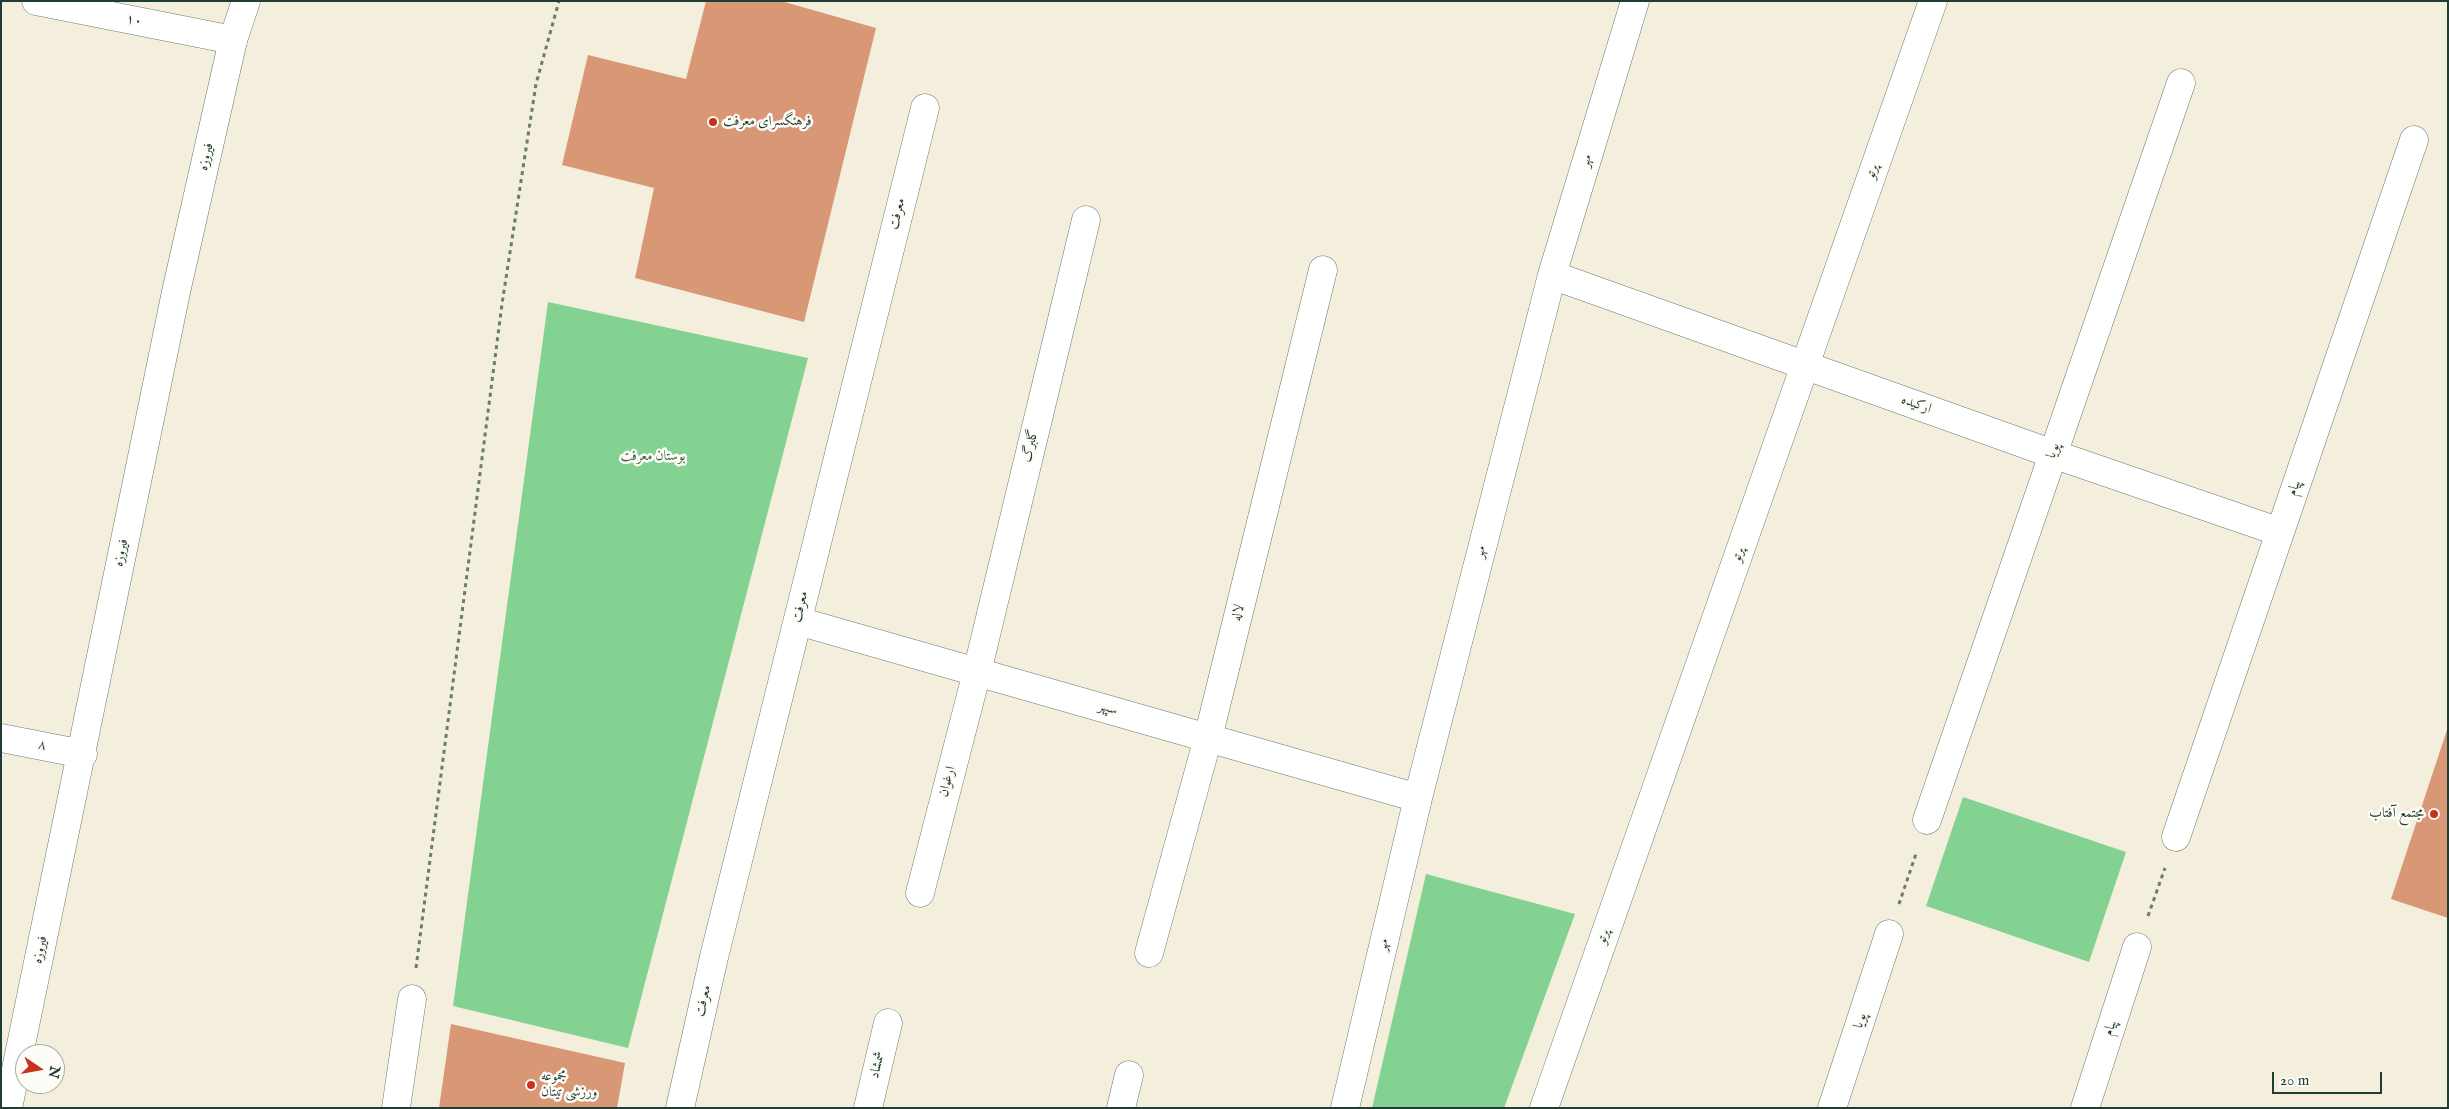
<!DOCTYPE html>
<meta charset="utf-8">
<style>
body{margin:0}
#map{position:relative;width:2449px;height:1109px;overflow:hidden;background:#f4efdd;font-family:"IM FELL English",serif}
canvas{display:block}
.frame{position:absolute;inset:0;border:2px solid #1f3d34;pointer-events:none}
.north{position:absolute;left:15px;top:1044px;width:50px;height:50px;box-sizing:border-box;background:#fdfcf7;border:1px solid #a4b0a9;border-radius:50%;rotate:102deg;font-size:14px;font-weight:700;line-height:20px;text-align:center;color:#1f3d34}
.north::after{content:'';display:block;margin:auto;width:18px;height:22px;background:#c8321e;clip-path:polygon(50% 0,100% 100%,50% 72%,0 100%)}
.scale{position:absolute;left:2272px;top:1072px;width:110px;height:22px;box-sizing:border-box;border:2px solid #1f3d34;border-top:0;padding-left:6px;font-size:15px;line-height:18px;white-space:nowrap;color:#1f3d34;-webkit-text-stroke:4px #fdfcf7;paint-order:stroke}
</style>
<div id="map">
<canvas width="2449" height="1109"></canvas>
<div class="frame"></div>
<div class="north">N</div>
<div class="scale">20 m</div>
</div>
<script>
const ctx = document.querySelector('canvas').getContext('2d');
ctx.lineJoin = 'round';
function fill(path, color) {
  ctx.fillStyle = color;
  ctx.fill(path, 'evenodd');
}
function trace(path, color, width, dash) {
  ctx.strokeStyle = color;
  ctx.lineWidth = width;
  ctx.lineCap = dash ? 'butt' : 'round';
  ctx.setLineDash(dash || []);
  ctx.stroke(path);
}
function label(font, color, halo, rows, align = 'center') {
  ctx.font = font + ' "IM FELL English",Amiri,serif';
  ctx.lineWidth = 5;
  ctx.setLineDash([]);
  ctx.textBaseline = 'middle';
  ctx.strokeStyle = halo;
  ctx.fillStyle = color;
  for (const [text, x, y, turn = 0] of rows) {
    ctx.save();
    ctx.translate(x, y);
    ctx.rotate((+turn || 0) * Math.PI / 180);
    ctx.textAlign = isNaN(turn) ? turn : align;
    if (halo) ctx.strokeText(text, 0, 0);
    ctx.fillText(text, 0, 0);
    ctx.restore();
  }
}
fill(new Path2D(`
 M548,302l260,56 -180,690 -175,-42z
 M1963,797l163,55 -37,110 -163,-56z
 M1426,874l149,40 -71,194h-132z`), '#83d292');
fill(new Path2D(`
 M706,1h75l95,27 -72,294 -169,-44 19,-90 -92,-23 26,-110 98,24z
 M2447,730h1v188l-57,-19z
 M451,1024l174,39 -8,45h-178z`), '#d89775');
const minor = new Path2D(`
 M36,1l197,39
 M1552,275l501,179 227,78
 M798,621l620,177
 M1,738l82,16
 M1927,820l254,-737
 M2176,837l238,-697
 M920,893l57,-221 109,-452
 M1149,953l59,-215 115,-468
 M396,1108l16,-109
 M868,1108l20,-85
 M1121,1108l8,-33
 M1345,1108l73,-310 134,-523 83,-274
 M1544,1108l389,-1107
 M1832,1108l57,-174
 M2085,1108l52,-161`);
const tertiary = new Path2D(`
 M8,1108l168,-816 57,-252 13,-39
 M680,1108l34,-151 211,-849`);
trace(minor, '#6a7b6f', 29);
trace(tertiary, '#6a7b6f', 29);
trace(new Path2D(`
 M1899,904l18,-53
 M2148,916l17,-48
 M416,968l86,-664 34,-220 23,-83`), '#6a7b6f', 3, [4, 4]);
trace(minor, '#fff', 28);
trace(tertiary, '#fff', 28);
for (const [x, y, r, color] of [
 [713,122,5,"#c8321e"],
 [2434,814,5,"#c8321e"],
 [531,1085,5,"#c8321e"]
]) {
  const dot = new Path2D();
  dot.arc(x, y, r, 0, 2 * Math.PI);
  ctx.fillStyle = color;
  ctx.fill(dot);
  trace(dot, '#fdfcf7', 2);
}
label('14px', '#1f3d34', '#fdfcf7', [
 ["۱۰",134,21,11],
 ["فیروزه",207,157,-77],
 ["مهر",1587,161,-73],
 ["پرتو",1873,172,-71],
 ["معرفت",898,214,-76],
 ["ارکیده",1916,405,20],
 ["گلبرگ",1031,446,-76],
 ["پویا",2054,451,-71],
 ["پیام",2295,488,-71],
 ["مهر",1481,552,-76],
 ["فیروزه",122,553,-78],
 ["پرتو",1739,555,-71],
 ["معرفت",801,607,-76],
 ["لاله",1239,613,-76],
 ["سپهر",1108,709,16],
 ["۸",42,746,11],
 ["ارغوان",948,782,-75],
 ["پرتو",1604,937,-71],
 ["مهر",1384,945,-77],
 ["فیروزه",41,950,-78],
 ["معرفت",704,1001,-77],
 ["پویا",1861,1021,-72],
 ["پیام",2111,1028,-72],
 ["شمشاد",878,1065,-77]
]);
label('14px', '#1f3d34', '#fdfcf7', [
 ["فرهنگسرای معرفت",723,122],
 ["مجتمع آفتاب",2424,814,"right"],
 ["مجموعه",541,1077],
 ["ورزشی تیتان",541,1093]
], 'left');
label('14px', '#38624c', '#fdfcf7', [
 ["بوستان معرفت",653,457]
]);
</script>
